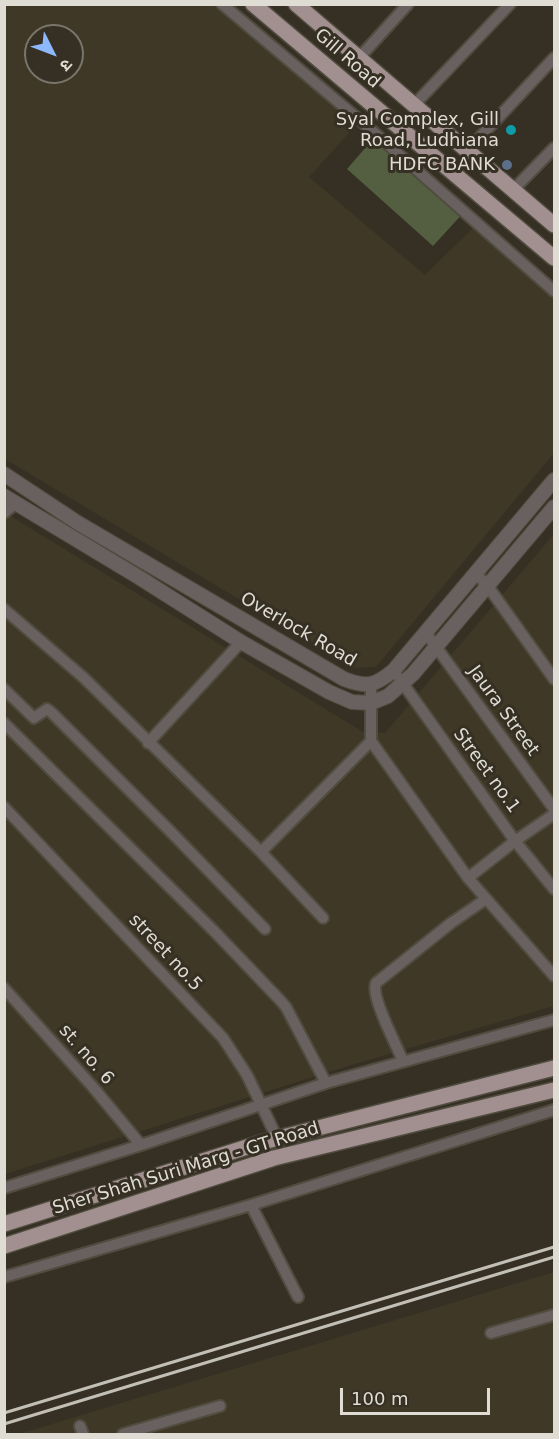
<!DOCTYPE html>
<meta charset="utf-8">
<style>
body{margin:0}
#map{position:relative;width:559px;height:1439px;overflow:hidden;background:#353023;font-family:"DejaVu Sans","Noto Sans Devanagari",sans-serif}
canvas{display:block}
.frame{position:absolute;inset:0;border:6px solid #dfdcd4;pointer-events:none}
.north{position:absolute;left:24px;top:24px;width:60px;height:60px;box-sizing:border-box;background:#353023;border:2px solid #79756a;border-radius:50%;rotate:132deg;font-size:16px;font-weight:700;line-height:24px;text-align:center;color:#dfdcd4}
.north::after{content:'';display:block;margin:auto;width:21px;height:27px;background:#8db9fc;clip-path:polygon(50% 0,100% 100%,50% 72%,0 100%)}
.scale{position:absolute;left:340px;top:1388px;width:150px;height:27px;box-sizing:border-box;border:3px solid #dfdcd4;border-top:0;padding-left:8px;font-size:18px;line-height:21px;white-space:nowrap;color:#dfdcd4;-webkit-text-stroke:4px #353023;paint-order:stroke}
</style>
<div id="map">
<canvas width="559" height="1439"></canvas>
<div class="frame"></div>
<div class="north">उ</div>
<div class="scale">100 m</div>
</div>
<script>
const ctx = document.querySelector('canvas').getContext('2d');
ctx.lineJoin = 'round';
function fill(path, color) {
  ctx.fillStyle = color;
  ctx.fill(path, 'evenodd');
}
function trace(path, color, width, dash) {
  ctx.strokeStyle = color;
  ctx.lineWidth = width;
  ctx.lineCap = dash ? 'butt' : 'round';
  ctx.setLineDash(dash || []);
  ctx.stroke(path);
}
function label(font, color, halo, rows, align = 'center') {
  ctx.font = font + ' "DejaVu Sans",sans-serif';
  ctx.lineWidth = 6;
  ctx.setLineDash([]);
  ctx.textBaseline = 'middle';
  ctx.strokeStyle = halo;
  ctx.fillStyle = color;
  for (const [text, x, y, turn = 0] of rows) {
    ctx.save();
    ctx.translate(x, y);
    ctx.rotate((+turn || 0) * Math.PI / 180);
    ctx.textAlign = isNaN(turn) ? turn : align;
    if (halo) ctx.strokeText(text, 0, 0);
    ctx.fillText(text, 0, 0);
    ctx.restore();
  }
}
fill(new Path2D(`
 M5,5h214l141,116 -51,56 116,98 49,-48 80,66v160l-178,214 -22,1 -349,-209zM36,36h36v36h-36z
 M4,512l359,220 22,1 169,-199v472l-203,59 -346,109z
 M554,1272v162h-535z`), '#403826');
fill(new Path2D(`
 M379,132l87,78 -33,36 -86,-77z`), '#545f41');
const minor = new Path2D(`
 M222,4l147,124 185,163
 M359,58l49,-54
 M414,105l96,-101
 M467,151l87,-93
 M513,190l41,-42
 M4,513l12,-10
 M476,574l11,11 67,94
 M4,609l80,69 177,174 62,66
 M426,633l128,176
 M399,678l116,163 39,48
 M371,685v56l97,137 86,98
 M4,689l30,29 13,-9 4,3 120,120 94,97
 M4,723l209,207 66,69 7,8 40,76
 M148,743l93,-101
 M4,807l219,231 24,37 30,63
 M261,852l110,-111
 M468,878l47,-37 39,-27
 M4,988l88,98 49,59
 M403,1061c-6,-15 -33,-65 -27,-78l75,-60 35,-24
 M4,1188l137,-43 185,-62 228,-63
 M251,1205l47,92
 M4,1277l247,-72 303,-95
 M491,1333l63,-18
 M80,1426l3,8
 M123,1434l97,-28`);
const tertiary = new Path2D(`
 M4,474l74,49 266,156c23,9 31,7 50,-9l160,-190
 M4,496l136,82 101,64 88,50 23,10 19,1 17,-7 25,-22 141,-167`);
const primary = new Path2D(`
 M253,4l301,254
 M296,4l258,221
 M4,1224l259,-82 291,-74
 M4,1246l270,-88 280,-68`);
trace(minor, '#504c3f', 14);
trace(tertiary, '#504c3f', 16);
trace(primary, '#504c3f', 18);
trace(minor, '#696160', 10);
trace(tertiary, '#696160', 14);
trace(primary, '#a1908f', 15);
trace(new Path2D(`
 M4,1413l550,-166
 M4,1424l550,-167`), '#c2bfb6', 3);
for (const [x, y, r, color] of [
 [511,130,6,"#0f9aa8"],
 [507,165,6,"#5c6f8a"]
]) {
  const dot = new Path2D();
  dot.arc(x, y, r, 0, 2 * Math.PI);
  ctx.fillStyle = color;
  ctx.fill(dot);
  trace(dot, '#353023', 2);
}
label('18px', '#dfdcd4', '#353023', [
 ["Gill Road",347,59,41],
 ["Overlock Road",298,630,30],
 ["Jaura Street",503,711,54],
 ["Street no.1",486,771,54],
 ["street no.5",165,953,47],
 ["st. no. 6",86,1055,49],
 ["Sher Shah Suri Marg - GT Road",186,1169,-17]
]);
label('18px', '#dfdcd4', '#353023', [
 ["Syal Complex, Gill",499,120],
 ["Road, Ludhiana",499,141],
 ["HDFC BANK",495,165]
], 'right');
</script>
